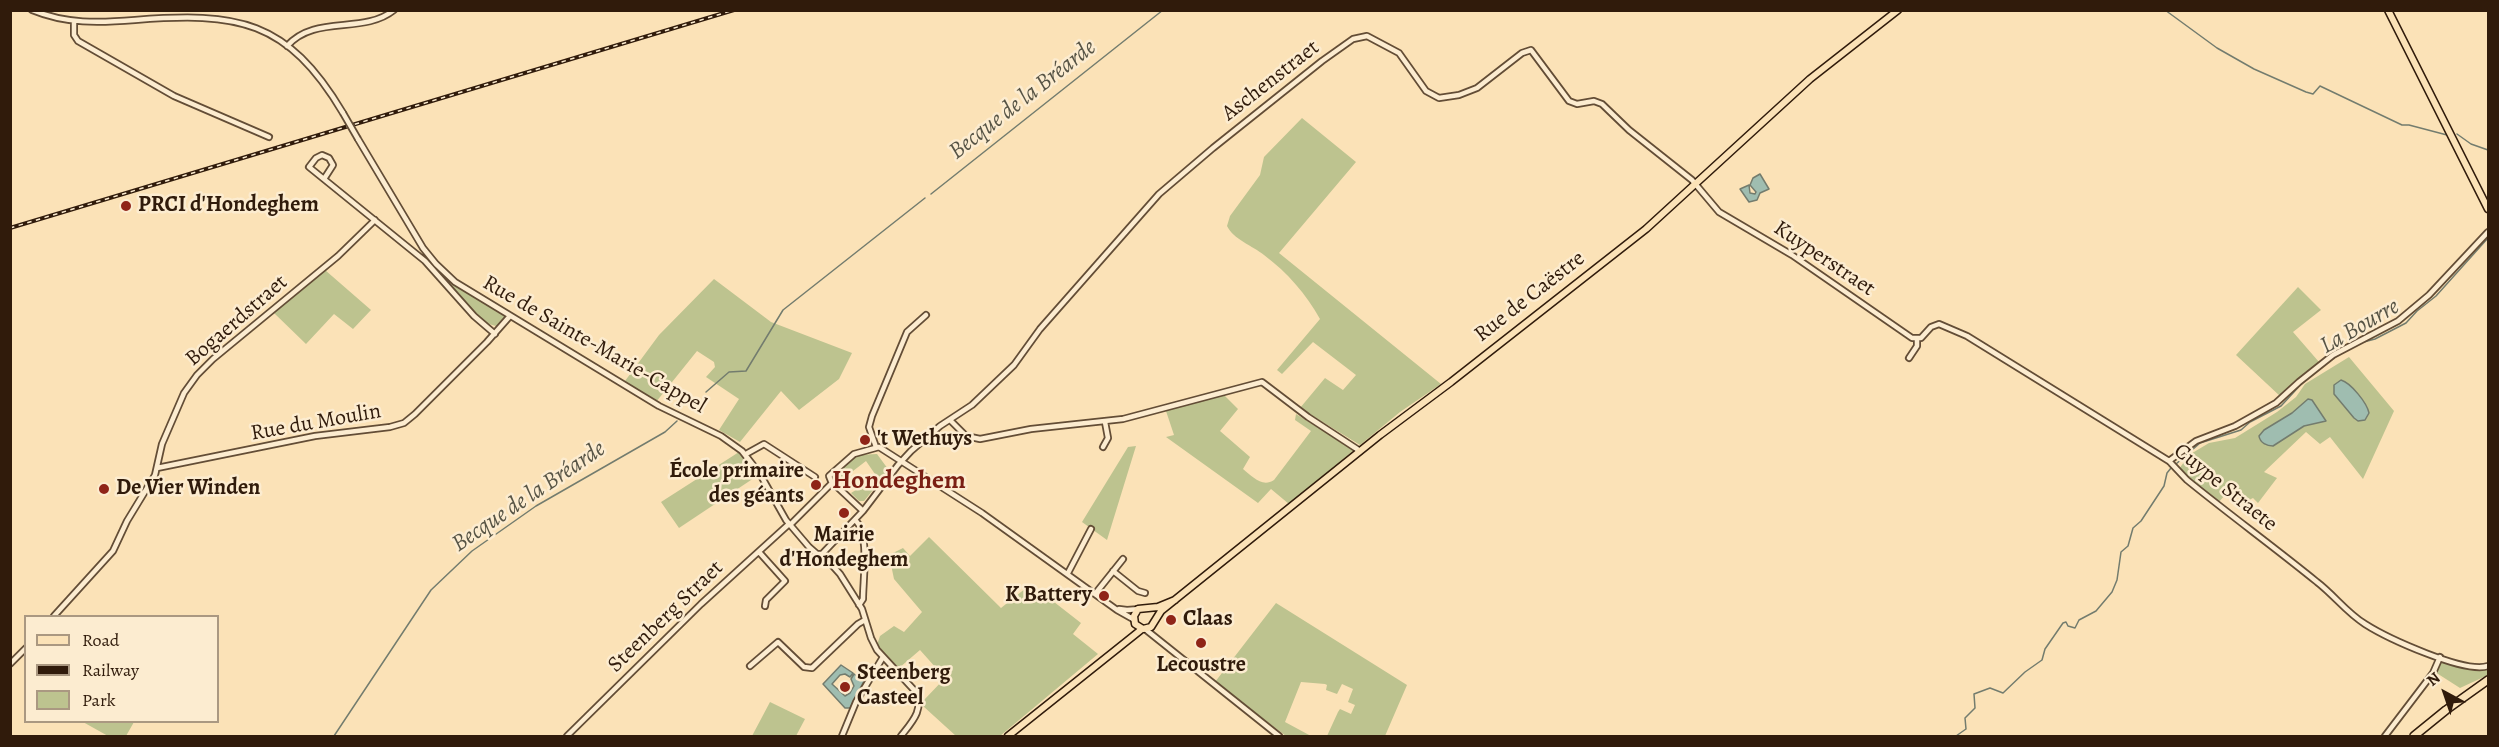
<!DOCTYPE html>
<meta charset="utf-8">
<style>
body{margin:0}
#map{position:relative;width:2499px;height:747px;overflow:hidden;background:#fbe2b7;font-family:Alegreya,serif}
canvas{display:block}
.frame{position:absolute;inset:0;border:12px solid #301b0b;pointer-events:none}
.legend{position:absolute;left:24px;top:615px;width:195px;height:108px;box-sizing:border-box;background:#fcecd0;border:2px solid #aa9881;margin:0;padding:8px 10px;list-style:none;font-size:18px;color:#301b0b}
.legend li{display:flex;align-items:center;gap:12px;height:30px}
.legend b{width:30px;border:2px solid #aa9881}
.north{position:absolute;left:2415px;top:663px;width:60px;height:60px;-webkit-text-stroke:4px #fcecd0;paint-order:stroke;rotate:320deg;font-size:16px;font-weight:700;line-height:24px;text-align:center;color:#301b0b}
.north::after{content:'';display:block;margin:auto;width:21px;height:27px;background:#301b0b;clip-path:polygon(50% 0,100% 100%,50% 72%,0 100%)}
</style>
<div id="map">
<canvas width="2499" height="747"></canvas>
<div class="frame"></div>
<ul class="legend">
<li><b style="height:8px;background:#fbe2b7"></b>Road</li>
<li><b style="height:8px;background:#301b0b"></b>Railway</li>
<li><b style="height:16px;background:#bdc38f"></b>Park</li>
</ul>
<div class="north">N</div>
</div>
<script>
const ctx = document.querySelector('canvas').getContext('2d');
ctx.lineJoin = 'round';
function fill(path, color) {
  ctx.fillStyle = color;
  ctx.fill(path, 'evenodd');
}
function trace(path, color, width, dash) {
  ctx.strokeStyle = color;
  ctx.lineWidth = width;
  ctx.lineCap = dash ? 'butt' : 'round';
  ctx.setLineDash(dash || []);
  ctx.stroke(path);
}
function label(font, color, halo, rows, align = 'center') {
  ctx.font = font + ' Alegreya,serif';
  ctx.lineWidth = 5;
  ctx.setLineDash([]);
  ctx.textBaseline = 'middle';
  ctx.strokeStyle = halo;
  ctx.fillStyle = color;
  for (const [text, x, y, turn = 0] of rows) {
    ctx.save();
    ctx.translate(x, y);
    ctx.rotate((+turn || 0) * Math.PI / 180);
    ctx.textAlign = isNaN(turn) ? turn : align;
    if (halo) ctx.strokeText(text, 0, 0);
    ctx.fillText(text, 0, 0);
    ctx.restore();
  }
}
fill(new Path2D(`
 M1302,118l54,44 -77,91 162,131 -41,28 -40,33 -60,-37 25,-30 18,12 13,-15 -43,-33 -31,32 -5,-4 43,-51c-14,-25 -32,-46 -56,-64 -11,-9 -31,-16 -37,-29l3,-10 30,-41 4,-18z
 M325,270l46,40 -18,19 -19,-15 -28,30 -32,-31z
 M714,279l57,43 81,31 -13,26 -40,31 -18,-19 -41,51 -21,-12 20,-31 -33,-22 9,-10 -1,-5 -17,-11 -41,51 -31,-21 34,-46z
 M449,280l57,37 -5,9c-19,3 -43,-31 -55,-43z
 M2298,287l23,23 -28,22 26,30 -29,25 -9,10 -45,-42z
 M2349,357l45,54 -31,68 -33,-42 -10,7 -14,-12 -42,40 13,6 -19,25 -5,-5 -4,2 -17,-13 -14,16 -39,-34 10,-14 20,-12 26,-5 42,-26 19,-15 9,-13z
 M1223,394l15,15 -18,22 30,26 -7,12c9,7 19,19 31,11l37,-49 -16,-11 1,-6 58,36 -65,54 -18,-15 -13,14 -92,-66 8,-2 -9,-27z
 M1136,446l-29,94 -25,-18 46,-75z
 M739,452l18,24 -78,52 -18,-26z
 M877,454l11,15 -1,4 -23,28h-5l-8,-8 26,-16 -11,-16 -26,20 -6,-8 23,-18z
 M929,537l72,71 30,-24 50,39 -8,11 25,20 -98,82h-44l-33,-30 1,-6 21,-22 -25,-28 -21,18 -22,-23 3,-9 14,-10 10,6 18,-20 -28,-33 -5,-24 14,-7 7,8z
 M1276,603l131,82 -22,51h-58l11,-24 2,-3 11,5 4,-9 -7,-3 5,-13 -11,-5 -5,10 -11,-4 1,-5 -2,-1 -24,-2 -16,40 26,14h-25l-71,-54z
 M2443,660l34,11 11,-2v6l-28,13 -25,-16z
 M770,702l35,17 -9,17h-44z
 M83,722h51l-8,14h-18z`), '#bdc38f');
const water = new Path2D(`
 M1760,174l9,15 -9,4 -3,7 -8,2 -9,-13 9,-4 1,8 5,1 1,-2 -6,-7 3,-7z
 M2341,380c10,3 26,23 28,33l-4,7 -7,1 -4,-3 -20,-24v-9z
 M2308,399l4,1 14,21 -22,5 -31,20c-6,0 -13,-3 -14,-10l5,-6 28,-17z
 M841,665l12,8 -3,4 -5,-3 -5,1 -8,9 13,12 5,-3 4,-7 -3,-7 3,-5 10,7 -14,27h-5l-22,-24z`);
fill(water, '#9fbdb0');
trace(water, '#737c6e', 1.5);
trace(new Path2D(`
 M2165,10l52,38 37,21 52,23 7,2 7,-8 82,39h7l38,10
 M2457,134l14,10 17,6
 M931,194l232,-184
 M2309,377l21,-17 30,-17 15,-4 31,-16 11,-12 19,-15 52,-58
 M706,392l23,-20 17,-1 37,-61 142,-112
 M2176,464l24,-21 41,-13 9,-8 31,-16 24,-26
 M334,736l97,-146 41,-39 64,-45 129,-74 12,-11
 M1956,736l10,-7 -1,-11 10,-10 -1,-14 16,-6 13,5 22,-21 17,-12 3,-11 18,-26 3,-1 2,4 7,2 4,-8 17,-9 16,-19 5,-12 4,-28 7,-6 5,-18 8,-7 23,-35 3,-13 4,-5`), '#737c6e', 1.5);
const minor = new Path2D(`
 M32,10c34,14 67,13 103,10 102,-8 152,-1 208,93
 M74,22v13l4,6 96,55 95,41
 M287,46c28,-32 76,-11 107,-36
 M358,139l65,109 13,16 19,18 204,124 62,30 21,15 18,23 26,46 23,27 8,7h5l18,20 22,35 9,29 6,12 38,41c10,18 -3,31 -14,45
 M324,179l9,-14 -4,-7 -7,-3 -6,3 -7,9 116,94 49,55 21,18
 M1909,358l8,-12v-7
 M950,420l16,16 14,3 51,-10 92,-10 139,-37 46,35 52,34
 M876,447l-7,-20 3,-11 35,-84 19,-17
 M1103,447l5,-9 -3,-16
 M746,454l18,-10 51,33
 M2169,461l27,-20 39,-15 41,-23 23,-21 34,-27 65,-34 31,-26 59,-63
 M157,468l158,-32 75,-9 14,-4 11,-9 72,-72 23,-26
 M863,511l-32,-30 -2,-5 25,-22 25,-7 103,66 135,97 16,9
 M855,520c15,13 8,59 8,79l-4,6
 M790,525l42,-42
 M759,552l26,29 -19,19 -1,6
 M822,554l41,-43 35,-46 13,-14 29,-25 32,-21 42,-40 26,-36 119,-135 54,-46 109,-87 31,-22 14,-3 32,17 27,38 13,7 20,-3 18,-7 45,-35 9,-3 38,51 8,3 17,-3 8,3 27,26 63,50 27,32 73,43 120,83h9l10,-11 8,-3 28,12 202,125 18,19c43,35 87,67 130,102 17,13 30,31 48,42 22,14 100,50 123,42
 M1113,571l25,20 7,2
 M1068,573l23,-44
 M1095,594l28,-35
 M1119,609l8,1 13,-1
 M54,616l59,-65 14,-30 28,-46 7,-31 22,-51 13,-18 16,-16 125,-103 37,-36
 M1145,629l134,107
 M10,664l16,-16
 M750,666l28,-24 26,25 8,1 46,-44 7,-4
 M567,736l134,-132 88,-80
 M842,736l14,-34 27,-45
 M2385,736l48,-63 7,-16`);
const major = new Path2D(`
 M2388,10l100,199
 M1175,600l-17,7 -20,2 -4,7 1,8 8,5 8,-2 10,-16 219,-176 71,-53 195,-153 164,-150 88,-69
 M1008,736l134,-107`);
const highway = new Path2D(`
 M2414,736l32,-26 42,-30`);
trace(minor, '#634d36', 8);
trace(major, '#301b0b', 9);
trace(highway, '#301b0b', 10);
trace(minor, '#fcecd0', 4.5);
trace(major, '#fbe2b7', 6);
trace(highway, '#fbe2b7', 7);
const rail = new Path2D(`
 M10,228l724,-218`);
trace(rail, '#301b0b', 4);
trace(rail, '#fcecd0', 1.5, [4.5]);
const minorBridge = new Path2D(`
 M343,113l15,26`);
trace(minorBridge, '#634d36', 8, []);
trace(minorBridge, '#fcecd0', 4.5);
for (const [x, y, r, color] of [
 [126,206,6,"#8f2418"],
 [865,440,6,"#8f2418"],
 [816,485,6,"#8f2418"],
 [104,489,6,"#8f2418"],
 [844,513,6,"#8f2418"],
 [1104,596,6,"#8f2418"],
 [1171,620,6,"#8f2418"],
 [1201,643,6,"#8f2418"],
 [845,687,6,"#8f2418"]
]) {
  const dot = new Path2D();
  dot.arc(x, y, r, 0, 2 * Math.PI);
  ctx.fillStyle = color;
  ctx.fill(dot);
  trace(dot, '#fcecd0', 2);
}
label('22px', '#301b0b', '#fcecd0', [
 ["Aschenstraet",1271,81,-38],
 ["Kuyperstraet",1824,259,34],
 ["Rue de Caëstre",1530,297,-38],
 ["Bogaerdstraet",237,321,-41],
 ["Rue de Sainte-Marie-Cappel",594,345,30],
 ["Rue du Moulin",316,423,-10],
 ["Cuype Straete",2225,488,39],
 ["Steenberg Straet",666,617,-44]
]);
label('bold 22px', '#301b0b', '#fcecd0', [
 ["PRCI d'Hondeghem",138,206],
 ["'t Wethuys",877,440],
 ["École primaire",804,472,"right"],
 ["des géants",804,497,"right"],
 ["De Vier Winden",116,489],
 ["Mairie",844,536,"center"],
 ["d'Hondeghem",844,561,"center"],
 ["K Battery",1092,596,"right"],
 ["Claas",1183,620],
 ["Lecoustre",1201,666,"center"],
 ["Steenberg",857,674],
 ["Casteel",857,699]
], 'left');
label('italic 24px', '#575445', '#fcecd0', [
 ["Becque de la Bréarde",1023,100,-38],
 ["La Bourre",2360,327,-30],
 ["Becque de la Bréarde",529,497,-34]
]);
label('bold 26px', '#7a1f14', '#fcecd0', [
 ["Hondeghem",899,482]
]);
</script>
